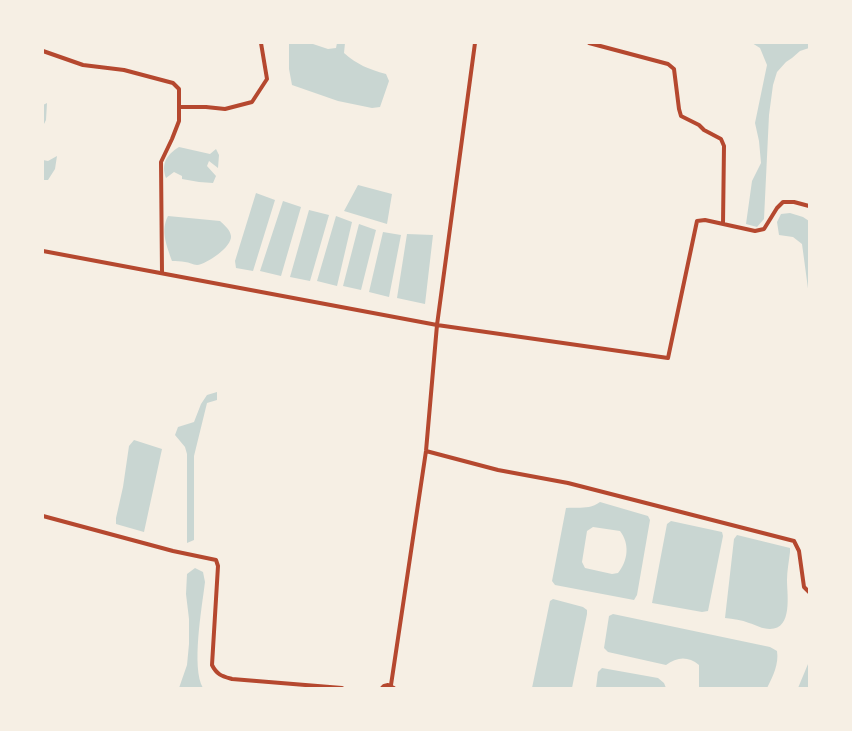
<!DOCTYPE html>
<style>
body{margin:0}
#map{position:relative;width:852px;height:731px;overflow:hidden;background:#f6efe4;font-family:Poppins,sans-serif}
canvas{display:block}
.frame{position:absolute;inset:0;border:44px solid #f6efe4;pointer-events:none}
</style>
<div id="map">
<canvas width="852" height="731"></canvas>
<div class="frame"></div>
</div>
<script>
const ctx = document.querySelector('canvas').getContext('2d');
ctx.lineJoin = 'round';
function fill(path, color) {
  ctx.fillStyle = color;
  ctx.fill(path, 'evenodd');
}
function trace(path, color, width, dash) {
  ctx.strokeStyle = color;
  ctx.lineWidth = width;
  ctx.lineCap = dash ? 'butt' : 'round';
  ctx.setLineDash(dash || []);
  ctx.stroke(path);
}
fill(new Path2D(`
 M289,43h21l18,6 8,-1 1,-5h8l-1,10c14,12 24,16 42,21l3,7 -9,26 -8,1 -34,-7 -46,-16 -3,-16z
 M752,43h57v5l-9,3 -8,7 -6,4 -9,10 -4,13 -4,30 -5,104 -7,8 -11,-3 6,-43 9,-18 -2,-22 -4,-18 12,-58 -7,-17z
 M47,103l-1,17 -3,6v-21z
 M179,147l31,7 6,-5 3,6 -1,13 -9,-7 -2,5 9,10 -3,7 -14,-1 -17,-3v-3l-8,-4 -8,6c-5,-14 0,-23 13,-31z
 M57,156l-2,13 -7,11h-5v-20l5,1z
 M358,185l34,9 -5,30 -43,-13z
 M256,193l19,7 -22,71 -17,-3 -1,-7z
 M283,201l18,6 -20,69 -21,-5z
 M309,210l20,5 -19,66 -20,-4z
 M790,213l13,4 6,4v75l-7,-52 -9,-7 -14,-2 -2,-13 4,-8z
 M168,216l52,5c4,4 10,8 11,15 1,11 -24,28 -34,29 -4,0 -8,-3 -12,-3 -4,-1 -9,-1 -13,-1 -5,-15 -12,-30 -4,-45z
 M336,216l16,6 -15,64 -20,-5z
 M359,224l17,6 -15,60 -18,-4z
 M383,232l18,3 -12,62 -20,-5z
 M407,234l26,1 -8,69 -28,-6z
 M217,392v8l-10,3 -13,53v84l-7,3v-89l-2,-7 -10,-12 3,-8 16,-5 7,-18 6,-9z
 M134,440l28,9 -18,83 -28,-8v-6l7,-31 6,-41z
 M600,502l48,14 2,4 -13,75 -3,5 -79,-15 -3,-4 14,-73c12,-1 23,2 34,-6zM593,527l27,4c10,13 8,30 -2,42l-6,1 -27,-6 -3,-6 5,-31z
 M671,521l51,11 1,4 -15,75 -6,1 -50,-9 15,-79z
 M737,535l53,13v4c-1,9 -3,19 -3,28 0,14 6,49 -17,49 -8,0 -14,-4 -21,-6 -7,-3 -16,-4 -24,-5l9,-79z
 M195,568l8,4 2,10c-3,25 -14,86 -2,106h-24l8,-23 2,-21v-25l-3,-25 1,-20z
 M553,599l30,8 4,3v4l-15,74h-40l18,-87z
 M613,614l157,33 7,4c2,13 -4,25 -10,37h-68v-23c-11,-9 -22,-8 -33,0l-58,-13 -4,-4 5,-32z
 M809,655v33h-11l10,-24z
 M602,668l56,10 6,5 2,5h-70l2,-16z`), '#c9d6d2');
trace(new Path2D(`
 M589,43l79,21 6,5 5,40 2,7 18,9 5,5 17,9 3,7 -1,78
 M43,51l40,14 41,5 49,13 6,6v32l-7,18 -11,23 1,111
 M179,107h27l19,2 27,-7 15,-23 -6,-36
 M43,251l394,74 231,33 29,-137 8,-1 50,11 9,-2 13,-21 6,-6h11l15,4
 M426,451l72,19 70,13 226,58 5,10 5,36 5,5
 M43,516l130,35 43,9 2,6 -6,99c5,10 10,11 20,14l110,9
 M391,685l35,-234 11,-126 38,-282
 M382,688l2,-2 4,-1 6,3`), '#b5482f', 4);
</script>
